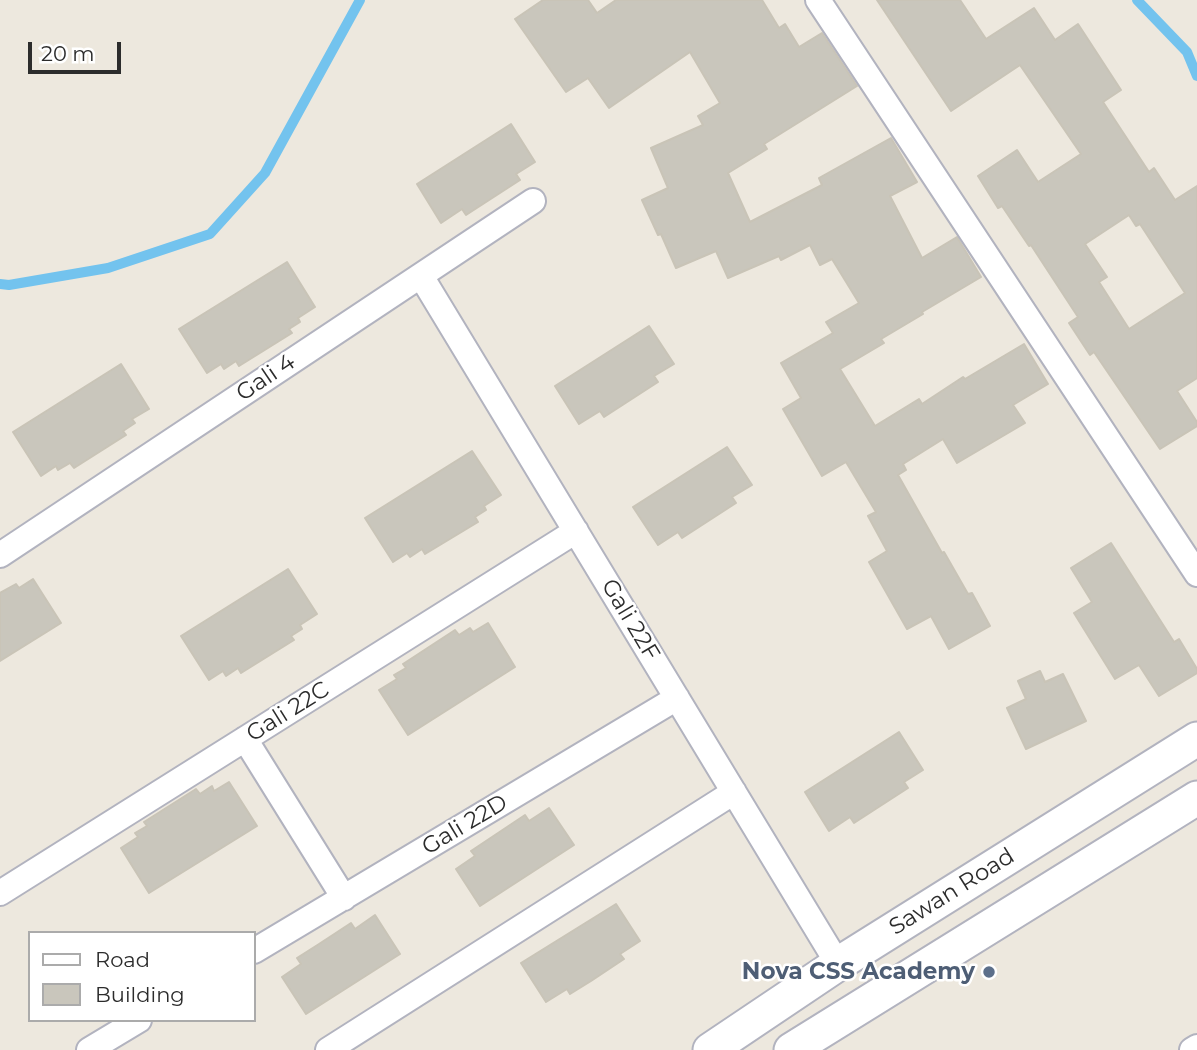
<!DOCTYPE html>
<style>
body{margin:0}
#map{position:relative;width:1197px;height:1050px;overflow:hidden;background:#ede8de;font-family:Montserrat,sans-serif}
canvas{display:block}
.legend{position:absolute;left:28px;top:931px;width:228px;height:91px;box-sizing:border-box;background:#fff;border:2px solid #ababab;margin:0;padding:9px 12px;list-style:none;font-size:21px;color:#2c2c2c}
.legend li{display:flex;align-items:center;gap:14px;height:35px}
.legend b{width:35px;border:2px solid #ababab}
.scale{position:absolute;left:28px;top:42px;width:93px;height:32px;box-sizing:border-box;border:4px solid #2c2c2c;border-top:0;padding-left:9px;font-size:21px;line-height:24px;white-space:nowrap;color:#2c2c2c;-webkit-text-stroke:5px #fff;paint-order:stroke}
</style>
<div id="map">
<canvas width="1197" height="1050"></canvas>
<ul class="legend">
<li><b style="height:9px;background:#fff"></b>Road</li>
<li><b style="height:19px;background:#c9c6bc"></b>Building</li>
</ul>
<div class="scale">20 m</div>
</div>
<script>
const ctx = document.querySelector('canvas').getContext('2d');
ctx.lineJoin = 'round';
function trace(path, color, width, dash) {
  ctx.strokeStyle = color;
  ctx.lineWidth = width;
  ctx.lineCap = dash ? 'butt' : 'round';
  ctx.setLineDash(dash || []);
  ctx.stroke(path);
}
function fill(path, color) {
  ctx.fillStyle = color;
  ctx.fill(path, 'evenodd');
}
function label(font, color, halo, rows, align = 'center') {
  ctx.font = font + ' Montserrat,sans-serif';
  ctx.lineWidth = 5;
  ctx.setLineDash([]);
  ctx.textBaseline = 'middle';
  ctx.strokeStyle = halo;
  ctx.fillStyle = color;
  for (const [text, x, y, turn = 0] of rows) {
    ctx.save();
    ctx.translate(x, y);
    ctx.rotate((+turn || 0) * Math.PI / 180);
    ctx.textAlign = isNaN(turn) ? turn : align;
    if (halo) ctx.strokeText(text, 0, 0);
    ctx.fillText(text, 0, 0);
    ctx.restore();
  }
}
trace(new Path2D(`
 M1137,0l50,52 10,24
 M0,284l9,1 99,-17 102,-34 55,-61 95,-173`), '#73c3ee', 10);
const building = new Path2D(`
 M543,0h45l9,13 19,-13h146l17,28 6,-4 14,23 23,-14 35,53 -93,58 3,5 -39,24 22,49 72,-37 -3,-7 72,-40 26,44 -27,14 32,62 35,-21 24,40 -59,35 1,2 -42,25 3,4 -44,26 35,57 44,-27 3,5 41,-27 2,2 59,-35 24,40 -35,21 12,18 -68,40 -14,-24 -40,25 3,6 -8,5 44,78 2,-1 24,42 4,-1 18,33 -41,23 -18,-33 -24,13 -38,-67 18,-11 -19,-35 8,-4 -30,-50 -24,14 -39,-67 18,-11 -20,-35 52,-30 -7,-11 33,-19 -27,-44 -12,6 -10,-20 -29,15 -2,-4 -51,22 -12,-27 -40,17 -15,-34 -3,1 -16,-35 26,-12 -17,-40 52,-23 -5,-9 22,-13 -30,-51 -81,56 -21,-30 -22,14 -51,-73z
 M877,0h83l26,39 48,-31 21,32 23,-16 43,66 -18,12 46,70 5,-4 21,32 22,-14v192l-20,13 20,31v4l-37,23 -66,-97 -4,3 -21,-32 9,-6 -47,-72 -2,1 -27,-40 -4,2 -20,-32 39,-26 21,32 43,-28 -61,-89 -69,46zM1129,215l7,11 4,-2 45,69 -56,36 -30,-47 8,-5 -22,-33z
 M511,124l24,38 -19,12 4,6 -54,35 -4,-6 -21,14 -24,-39z
 M287,262l28,45 -17,11 2,4 -11,7 3,4 -53,33 -3,-5 -12,8 -3,-5 -14,9 -28,-44z
 M649,326l25,38 -20,12 4,6 -54,35 -4,-6 -21,13 -24,-38z
 M121,364l28,45 -17,10 3,4 -12,8 3,4 -52,33 -4,-5 -12,7 -2,-4 -15,10 -28,-44z
 M727,447l25,38 -20,12 4,6 -54,35 -4,-6 -20,13 -25,-38z
 M472,451l29,44 -17,11 2,4 -11,7 3,5 -53,32 -3,-5 -12,8 -3,-4 -14,9 -28,-44z
 M1111,543l63,99 5,-3 18,30v4l-38,23 -20,-31 -24,14 -41,-66 18,-11 -21,-34z
 M288,569l29,45 -17,11 2,4 -11,7 3,4 -53,33 -3,-5 -12,8 -3,-5 -14,9 -28,-44z
 M33,579l28,44 -61,38v-68l16,-9 3,4z
 M488,623l27,44 -107,68 -29,-45 18,-11 -3,-4 12,-7 -3,-4 52,-34 4,5 11,-7 3,4z
 M1040,671l5,11 18,-8 23,47 -60,28 -19,-41 19,-9 -8,-18z
 M899,732l24,38 -19,12 4,6 -54,35 -4,-6 -21,14 -24,-39z
 M229,782l28,44 -108,67 -28,-45 17,-11 -3,-4 12,-7 -3,-4 52,-33 4,5 12,-8 2,5z
 M549,808l25,37 -94,61 -24,-37 19,-13 -4,-5 54,-36 4,6z
 M616,904l24,37 -20,13 4,5 -33,22 -21,13 -3,-5 -21,13 -25,-39z
 M375,915l25,39 -94,60 -24,-37 19,-13 -4,-6 22,-14 32,-21 4,6z`);
fill(building, '#c9c6bc');
trace(building, '#c9c4b7', 2);
const minor = new Path2D(`
 M818,0l379,574
 M421,276l417,688
 M0,555l533,-354
 M245,739l99,159
 M0,893l576,-362
 M254,951l423,-253
 M89,1050l50,-30
 M328,1050l406,-258
 M1192,1050l5,-3`);
const secondary = new Path2D(`
 M710,1050l128,-86 359,-225
 M791,1050l406,-252`);
trace(minor, '#b2b3bf', 28);
trace(secondary, '#b2b3bf', 37);
trace(minor, '#fff', 24);
trace(secondary, '#fff', 33);
for (const [x, y, r, color] of [
 [989,972,7,"#5c6f8a"]
]) {
  const dot = new Path2D();
  dot.arc(x, y, r, 0, 2 * Math.PI);
  ctx.fillStyle = color;
  ctx.fill(dot);
  trace(dot, '#fff', 2.5);
}
label('23px', '#2c2c2c', '#fff', [
 ["Gali 4",266,378,-34],
 ["Gali 22F",630,620,59],
 ["Gali 22C",288,712,-32],
 ["Gali 22D",465,825,-31],
 ["Sawan Road",952,892,-32]
]);
label('bold 23px', '#4e5e75', '#fff', [
 ["Nova CSS Academy",975,972]
], 'right');
</script>
